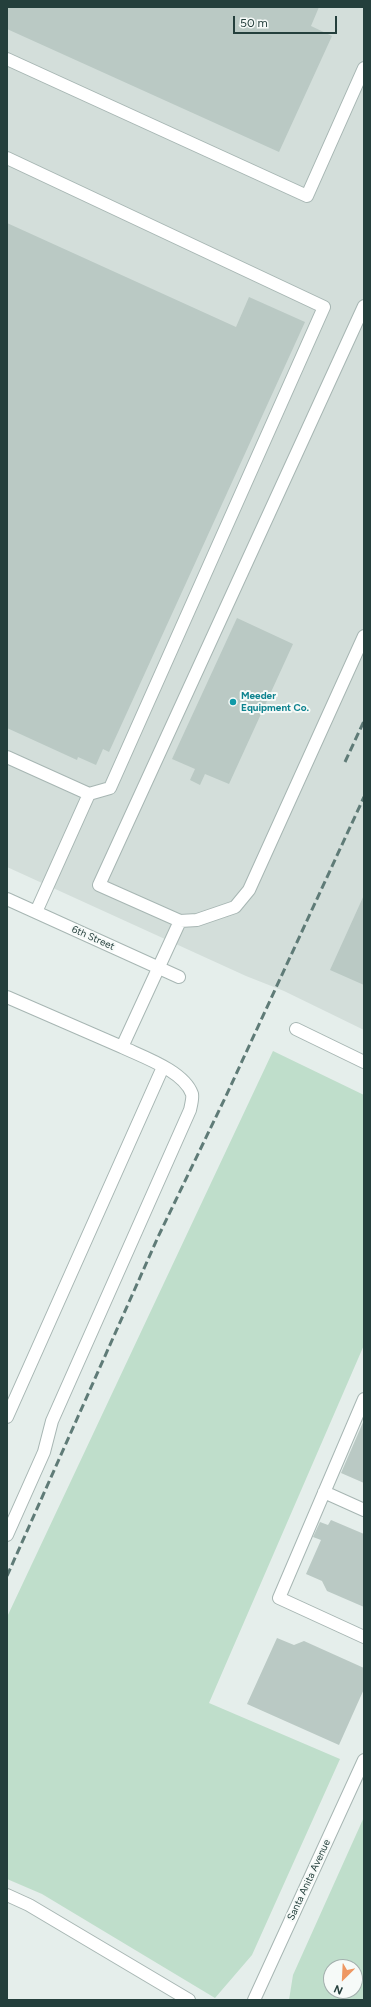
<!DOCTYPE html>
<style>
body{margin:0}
#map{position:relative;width:371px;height:2007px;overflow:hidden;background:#e5eeeb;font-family:Figtree,sans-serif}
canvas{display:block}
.frame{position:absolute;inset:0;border:8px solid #243f3c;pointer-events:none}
.north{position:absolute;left:323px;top:1959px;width:40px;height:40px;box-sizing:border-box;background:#f6faf8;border:1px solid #a2afad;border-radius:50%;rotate:204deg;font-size:11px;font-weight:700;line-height:16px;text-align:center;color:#243f3c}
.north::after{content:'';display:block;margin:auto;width:14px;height:18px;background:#ee9762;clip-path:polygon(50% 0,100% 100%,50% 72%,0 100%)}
.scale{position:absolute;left:233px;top:16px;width:104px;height:18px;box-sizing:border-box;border:2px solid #243f3c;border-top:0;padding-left:5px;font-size:12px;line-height:14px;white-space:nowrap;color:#243f3c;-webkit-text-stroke:3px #f6faf8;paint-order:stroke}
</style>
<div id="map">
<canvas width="371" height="2007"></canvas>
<div class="frame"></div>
<div class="north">N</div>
<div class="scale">50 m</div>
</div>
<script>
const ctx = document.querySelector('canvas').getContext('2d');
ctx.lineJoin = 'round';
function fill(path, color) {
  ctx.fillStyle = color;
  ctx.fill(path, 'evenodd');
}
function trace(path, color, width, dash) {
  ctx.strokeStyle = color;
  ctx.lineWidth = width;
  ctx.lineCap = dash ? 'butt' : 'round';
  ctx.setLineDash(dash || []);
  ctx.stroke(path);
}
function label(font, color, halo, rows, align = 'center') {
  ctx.font = font + ' Figtree,sans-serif';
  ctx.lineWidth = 4;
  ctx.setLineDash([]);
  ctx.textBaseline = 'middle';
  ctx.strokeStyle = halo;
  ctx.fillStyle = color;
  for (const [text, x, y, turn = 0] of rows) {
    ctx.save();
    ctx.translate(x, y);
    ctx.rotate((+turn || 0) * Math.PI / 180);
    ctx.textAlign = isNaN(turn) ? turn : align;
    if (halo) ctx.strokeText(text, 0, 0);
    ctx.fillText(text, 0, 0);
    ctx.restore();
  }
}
fill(new Path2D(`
 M7,7h357v1023l-80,-39 -38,-15 -239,-109z`), '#d3deda');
fill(new Path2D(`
 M273,1051l91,44v250l-155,358 131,56 -88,196 -37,43 -173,-104 -35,-15v-262z
 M364,1817v183h-75l4,-25zM331,1967h24v24h-24z`), '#bfdecb');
fill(new Path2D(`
 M7,7h312l-8,19 21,10 -53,116 -272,-123z
 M7,223l229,104 13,-30 56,25 -196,430 -6,-3 -7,16 -18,-8 -1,3 -70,-32z
 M237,618l56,26 -64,140 -24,-10 -5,11 -10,-5 5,-11 -23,-10z
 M364,895v90l-34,-15z
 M364,1420v63l-23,-10z
 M331,1520l33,14v73l-37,-16 -5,-10 -16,-7 15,-34 -8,-3 7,-15 8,3z
 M277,1638l17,7 10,-4 60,27v21l-25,56 -92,-41z`), '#bac9c4');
const minor = new Path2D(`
 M7,59l300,137 57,-128
 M7,158l317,149 -214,481 -21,6 -82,-37
 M7,899l172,78
 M36,912l53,-118
 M180,921l-81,-36 265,-579
 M7,997l115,50
 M296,1029l68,33
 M364,1399l-85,199 85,39
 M7,1417l156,-350
 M324,1492l40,18
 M7,1535l37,-83 8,-31 138,-311c1,-5 3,-12 2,-16 -8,-23 -49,-37 -70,-47l58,-126 17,-1 38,-13 14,-17 115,-254
 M7,1895l22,10 160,95
 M254,2000l110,-240`);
trace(minor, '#a7b6b3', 14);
trace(minor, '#fff', 12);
trace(new Path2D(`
 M345,762l19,-41
 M7,1576l151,-339 68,-141 138,-299`), '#5f7b77', 3, [8, 4]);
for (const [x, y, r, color] of [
 [233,702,4,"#0f9aa8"]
]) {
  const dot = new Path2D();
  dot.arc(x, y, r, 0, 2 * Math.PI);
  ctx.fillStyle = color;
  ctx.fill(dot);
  trace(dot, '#f6faf8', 1.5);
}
label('bold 10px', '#0d838f', '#f6faf8', [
 ["Meeder",241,696],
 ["Equipment Co.",241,708]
], 'left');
label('10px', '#243f3c', '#f6faf8', [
 ["6th Street",93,938,24],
 ["Santa Anita Avenue",309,1880,-65]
]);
</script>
